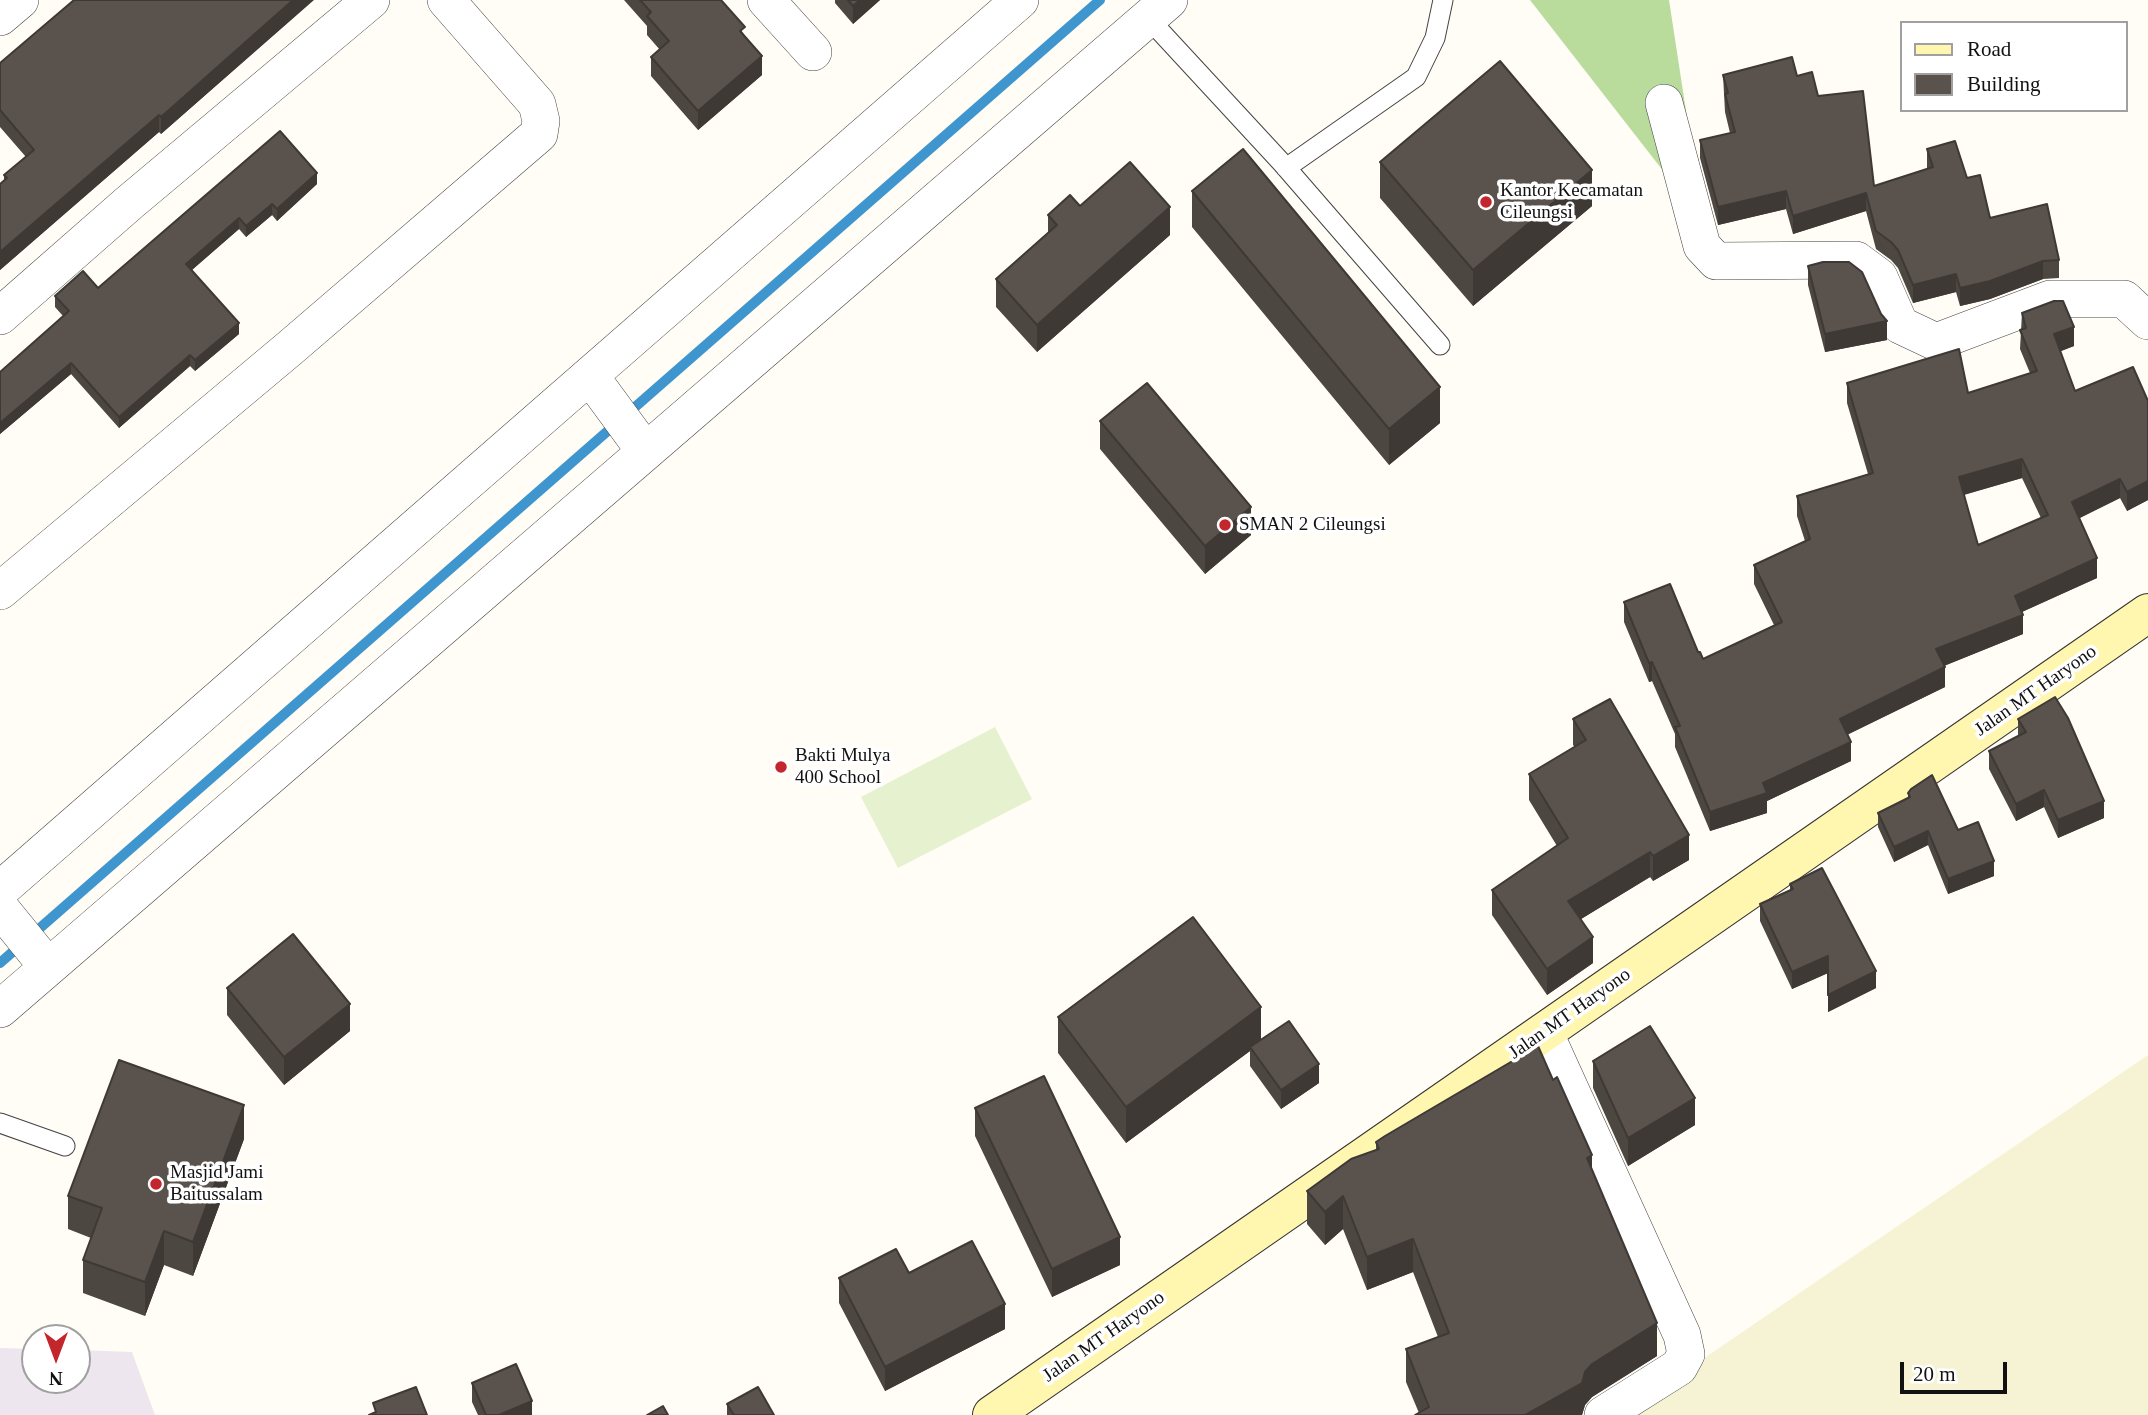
<!DOCTYPE html>
<style>
body{margin:0}
#map{position:relative;width:2148px;height:1415px;overflow:hidden;background:#fffdf5;font-family:Georgia,serif}
canvas{display:block}
.legend{position:absolute;left:1900px;top:21px;width:228px;height:91px;box-sizing:border-box;background:#fff;border:2px solid #a0a0a0;margin:0;padding:9px 12px;list-style:none;font-size:21px;color:#111}
.legend li{display:flex;align-items:center;gap:14px;height:35px}
.legend b{width:35px;border:2px solid #a0a0a0}
.north{position:absolute;left:21px;top:1324px;width:70px;height:70px;box-sizing:border-box;background:#fff;border:2px solid #a0a0a0;border-radius:50%;rotate:180deg;font-size:19px;font-weight:700;line-height:28px;text-align:center;color:#111}
.north::after{content:'';display:block;margin:auto;width:24px;height:32px;background:#c4262e;clip-path:polygon(50% 0,100% 100%,50% 72%,0 100%)}
.scale{position:absolute;left:1900px;top:1362px;width:107px;height:32px;box-sizing:border-box;border:4px solid #111;border-top:0;padding-left:9px;font-size:21px;line-height:24px;white-space:nowrap;color:#111;-webkit-text-stroke:5px #fff;paint-order:stroke}
</style>
<div id="map">
<canvas width="2148" height="1415"></canvas>
<ul class="legend">
<li><b style="height:9px;background:#fff6b0"></b>Road</li>
<li><b style="height:19px;background:#5a524d"></b>Building</li>
</ul>
<div class="north">N</div>
<div class="scale">20 m</div>
</div>
<script>
const ctx = document.querySelector('canvas').getContext('2d');
ctx.lineJoin = 'round';
function fill(path, color) {
  ctx.fillStyle = color;
  ctx.fill(path, 'evenodd');
}
function trace(path, color, width, dash) {
  ctx.strokeStyle = color;
  ctx.lineWidth = width;
  ctx.lineCap = dash ? 'butt' : 'round';
  ctx.setLineDash(dash || []);
  ctx.stroke(path);
}
function label(font, color, halo, rows, align = 'center') {
  ctx.font = font + ' Georgia,serif';
  ctx.lineWidth = 7;
  ctx.setLineDash([]);
  ctx.textBaseline = 'middle';
  ctx.strokeStyle = halo;
  ctx.fillStyle = color;
  for (const [text, x, y, turn = 0] of rows) {
    ctx.save();
    ctx.translate(x, y);
    ctx.rotate((+turn || 0) * Math.PI / 180);
    ctx.textAlign = isNaN(turn) ? turn : align;
    if (halo) ctx.strokeText(text, 0, 0);
    ctx.fillText(text, 0, 0);
    ctx.restore();
  }
}
fill(new Path2D(`
 M0,1348l35,1v31h42v-30l55,2 23,63h-155z`), '#eee6ef');
fill(new Path2D(`
 M2148,1055v360h-527z`), '#f6f3d4');
fill(new Path2D(`
 M1530,0h139l34,222z`), '#b9dc9c');
fill(new Path2D(`
 M995,727l37,72 -134,69 -37,-71z`), '#e6f2cf');
trace(new Path2D(`
 M0,963l1100,-963`), '#3f96cf', 10);
const service = new Path2D(`
 M1147,17l135,146 158,182
 M1286,168l130,-91 19,-39 8,-38
 M0,1123l65,23`);
const minor = new Path2D(`
 M766,0l47,52
 M0,17l20,-17
 M1664,103l38,143 14,15 140,-1 23,17 21,48 36,17 114,-43h74l24,22
 M0,316l129,-113 242,-203
 M590,376l55,75
 M0,591l290,-243 249,-214 2,-13 -4,-17 -91,-104
 M0,890l1020,-890
 M0,908l48,59
 M0,1009l1169,-1009
 M1544,1032l138,303 4,19 -7,13 -76,48`);
const secondary = new Path2D(`
 M992,1415l1156,-802`);
trace(service, '#444', 21);
trace(minor, '#444', 38);
trace(secondary, '#333', 40);
trace(service, '#fff', 19);
trace(minor, '#fff', 37);
trace(secondary, '#fff6b0', 38);
fill(new Path2D(`
 M624,0h97l24,36 17,39 -64,55 -47,-54v-19l9,-7 -13,-15v-9z
 M835,0h45l-27,24 -18,-21z
 M295,16l-134,118 -2,-2 -159,138v-86l4,-4v-5l22,-18 -26,-30v-64z
 M1723,75l74,1 21,20 56,90 53,-17v-20l40,29 23,40 69,42v18l-16,1 -53,20 -30,7 -4,-14 -43,11 -15,-35 -7,-8 -15,-11 -10,-38 -73,23 -7,-25 -68,16 -18,-67v-18l30,-7 -5,-21z
 M280,131l37,53 -40,37 -5,-6 -26,22 -7,-8 -47,41 47,64 -44,37 -5,-5 -71,62 -48,-54 -71,60v-62l63,-56 -8,-9v-11l43,-8z
 M1380,162l212,44 -119,100 -93,-108z
 M1192,191l248,232 -51,42 -197,-238z
 M1080,206l90,29 -133,117 -41,-45v-28l52,-45v-19z
 M1808,266l79,74 -62,12 -17,-67z
 M2022,313l52,33 -14,5 15,40 73,10v99l-21,11 -7,-13 -41,20 18,60 -75,34 1,22 -79,32 1,21 -98,48 4,26 -84,40v12l-57,18 -35,-84v-13l-23,-53 -3,1 -25,-60v-20l74,50 5,7 71,-34 -20,-41v-19l51,-24 -8,-25v-20l71,-22 -21,-71v-20l121,10 62,-20 -10,-24zM2022,478l19,40 -63,27 -14,-50z
 M1100,421l151,114 -46,39 -105,-125z
 M1573,719l116,141 -36,21 -3,-4 -69,42 12,44 -46,32 -55,-80v-25l65,-44 -28,-46v-26l46,-27 -2,-2z
 M2018,719l86,99 -46,20 -14,-31 -28,14 -27,-52v-18l29,-15z
 M1908,793l50,37 36,46 -46,18 -20,-49 -34,17 -16,-35v-14l30,-15z
 M1790,884l86,104 -48,24v-39l-36,16 -32,-68v-17l30,-14z
 M227,988l123,43 -66,54 -57,-70z
 M1058,1017l203,23 58,43 -38,26 -31,-43v-15l-124,92 -68,-90z
 M1593,1061l102,64 -67,41 -35,-78z
 M975,1108l145,157 -68,32 -77,-161z
 M244,1139l-51,137 -29,-11 -19,51 -62,-23v-33l8,-22 -23,-9v-33z
 M1376,1142l216,29 65,185 -65,41 -7,8 -3,10h-167l4,-2 -13,-31v-33l32,-12 -25,-65 -46,18 -24,-61 -18,16 -18,-21v-33l69,-41z
 M909,1273l96,56 -120,62 -46,-88v-25z
 M472,1383l60,32h-54l-6,-13z
 M727,1404l47,11h-47z`), '#4d4742');
fill(new Path2D(`
 M293,0h21l-153,134v-17z
 M860,0h20l-27,24v-18z
 M762,56v19l-64,55v-19z
 M159,115v17l-159,138v-18z
 M1592,170v36l-119,100v-36z
 M317,173v11l-40,37v-12z
 M1786,191v18l-68,16v-18z
 M1866,193v18l-73,23v-18z
 M272,204v11l-26,22v-11z
 M1170,207v28l-133,117v-27z
 M239,218v11l-53,46v-11z
 M2043,261v18l-53,20 -30,7v-18z
 M1956,274v18l-43,11v-18z
 M1887,321v19l-62,12v-18z
 M239,323v11l-44,37v-11z
 M2074,327v19l-20,8v-20z
 M190,355v11l-71,62v-11z
 M71,363v11l-71,60v-11z
 M1440,387v36l-51,42v-36z
 M2022,459v19l-63,18v-19z
 M2120,479v19l-48,24v-20z
 M2148,481v19l-21,11v-19z
 M1251,507v28l-46,39v-28z
 M2097,558v20l-82,37v-19z
 M2023,615v19l-87,35v-20z
 M1652,662v19l-3,1v-19z
 M1945,667v20l-105,51v-19z
 M1851,742v19l-84,40v12l-57,18v-19l53,-29z
 M2044,790v17l-28,14v-17z
 M2104,801v17l-46,20v-18z
 M1928,831v14l-34,17v-15z
 M1689,835v25l-36,21v-25z
 M1650,852v25l-82,50v-26z
 M1994,861v15l-46,18v-15z
 M1593,937v26l-46,32v-26z
 M1828,956v17l-36,16v-17z
 M1876,971v17l-48,24v-17z
 M350,1004v27l-66,54v-28z
 M1261,1007v36l-11,4v4l-124,92v-36z
 M1319,1064v19l-38,26v-19z
 M1695,1098v27l-67,41v-28z
 M244,1105v34l-51,137v-34z
 M1592,1155v33l-5,-30z
 M1343,1196v33l-18,16v-33z
 M164,1231v34l-19,51v-34z
 M1120,1237v28l-68,32v-28z
 M1413,1239v33l-46,18v-33z
 M1005,1304v25l-120,62v-24z
 M1657,1323v33l-65,41 -7,8 -3,10h-57l60,-43 7,-8z
 M532,1401v14h-33z`), '#3f3936');
const building = new Path2D(`
 M74,0h219l-132,117 -2,-2 -159,137v-68l7,-6 -3,-3 30,-25 -34,-40v-47z
 M640,0h81l24,27 -5,4 22,25 -64,55 -47,-54 18,-16 -22,-25 4,-4z
 M848,0h12l-7,6z
 M1792,57l5,19 15,-4 6,24 45,-5 11,95 59,-19 -6,-18 28,-8 12,37 13,-3 10,43 57,-14 12,56 -16,1 -53,20 -30,7 -4,-14 -43,11 -15,-35 -7,-8 -15,-11 -10,-38 -73,23 -7,-25 -68,16 -18,-67 35,-8 -10,-38 3,-1 -5,-18z
 M1500,61l92,109 -119,100 -93,-108z
 M280,131l37,42 -40,36 -5,-5 -26,22 -7,-8 -53,46 53,59 -44,37 -5,-5 -71,62 -48,-54 -71,60v-51l69,-61 -14,-15 28,-25 15,17z
 M1243,149l197,238 -51,42 -197,-238z
 M1130,162l40,45 -133,118 -41,-46 61,-54 -9,-10 22,-20 10,11z
 M1823,262h26l13,10 19,42 6,7 -62,13 -17,-68z
 M2054,301h9l11,26 -20,7 21,57 58,-24 15,34v80l-21,11 -7,-13 -48,23 25,56 -82,38 8,19 -87,34 9,18 -105,52 11,23 -88,41 4,10 -57,19 -35,-85 5,-1 -28,-64 -3,1 -25,-61 46,-18 28,68h2l3,7 79,-37 -28,-57 56,-26 -13,-43 76,-23 -26,-90 112,-34 9,44 69,-22 -17,-41 6,-2 -4,-15zM2022,459l26,56 -70,30 -19,-68z
 M1147,383l104,124 -46,39 -105,-125z
 M2055,697l13,21 36,83 -46,19 -14,-30 -28,14 -27,-53 37,-19 -8,-13z
 M1610,699l79,136 -36,21 -3,-4 -82,49 25,36 -46,32 -55,-79 76,-52 -39,-64 57,-34 -13,-21z
 M1932,775l26,55 20,-8 16,39 -46,18 -20,-48 -34,16 -16,-34 32,-16 -2,-4 3,-4z
 M1822,868l54,103 -48,24v-39l-36,16 -32,-68 33,-15 -3,-5z
 M1193,917l68,90 -135,100 -68,-90z
 M293,934l57,70 -66,53 -57,-69z
 M1289,1021l30,43 -38,26 -31,-43z
 M1650,1026l45,72 -67,40 -35,-77z
 M1538,1046l15,34 4,-3 35,78 -5,3 70,165 -65,41 -7,8 -3,11 -57,32h-110l14,-8 -23,-58 43,-16 -36,-94 -46,18 -24,-61 -18,16 -18,-21 44,-32 28,-10 -3,-7 9,-6z
 M119,1060l125,45 -51,137 -29,-11 -19,51 -62,-22 19,-52 -34,-12z
 M1044,1076l76,161 -68,32 -77,-161z
 M972,1241l33,63 -120,63 -46,-89 57,-29 13,24z
 M516,1364l16,37 -33,14h-13l-14,-32z
 M416,1387l11,28h-58l7,-3 -3,-9z
 M758,1387l16,28h-40l-7,-11z
 M663,1406l5,9h-21z`);
fill(building, '#5a524d');
trace(building, '#3f3936', 2);
for (const [x, y, r, color] of [
 [1486,202,7,"#c4262e"],
 [1225,525,7,"#c4262e"],
 [781,767,7,"#c4262e"],
 [156,1184,7,"#c4262e"]
]) {
  const dot = new Path2D();
  dot.arc(x, y, r, 0, 2 * Math.PI);
  ctx.fillStyle = color;
  ctx.fill(dot);
  trace(dot, '#fff', 2.5);
}
label('19px', '#111', '#fff', [
 ["Kantor Kecamatan",1500,191],
 ["Cileungsi",1500,213],
 ["SMAN 2 Cileungsi",1239,525],
 ["Bakti Mulya",795,756],
 ["400 School",795,778],
 ["Masjid Jami",170,1173],
 ["Baitussalam",170,1195]
], 'left');
label('19px', '#111', '#fff', [
 ["Jalan MT Haryono",2036,691,-35],
 ["Jalan MT Haryono",1570,1014,-35],
 ["Jalan MT Haryono",1104,1337,-35]
]);
</script>
